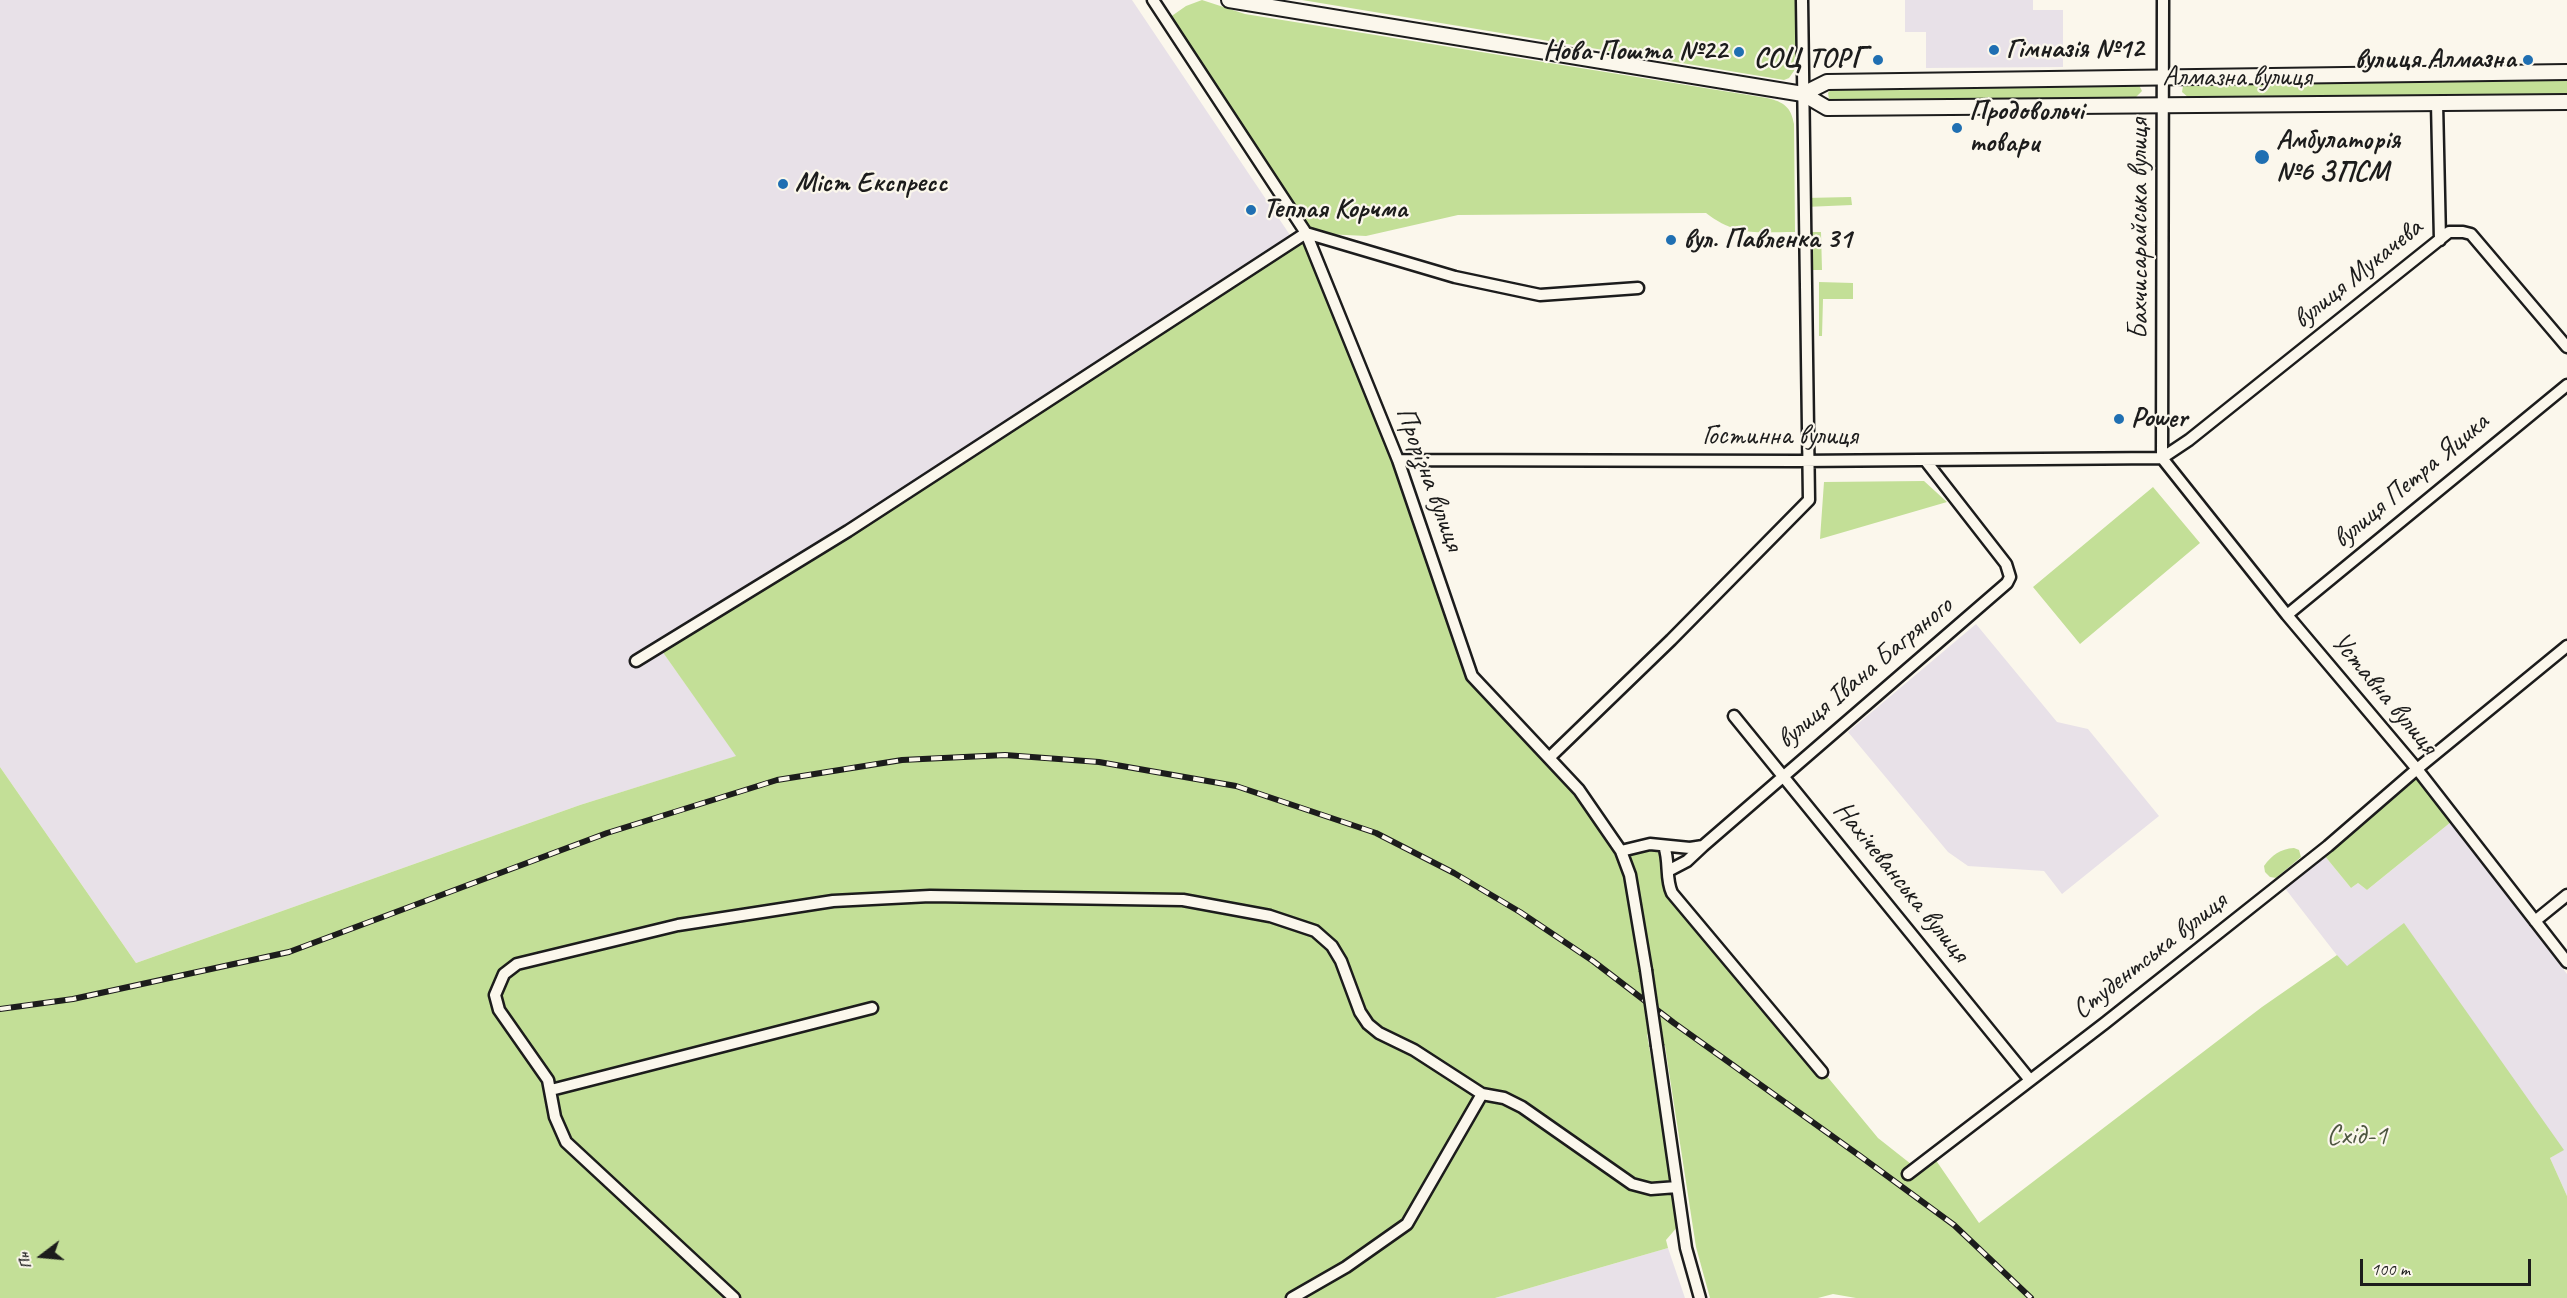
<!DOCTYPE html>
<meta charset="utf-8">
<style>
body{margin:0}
#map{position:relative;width:2567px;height:1298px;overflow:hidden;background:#fbf7ec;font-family:Caveat,sans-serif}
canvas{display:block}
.north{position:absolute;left:12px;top:1226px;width:60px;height:60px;-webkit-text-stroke:4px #fbf7ec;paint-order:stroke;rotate:254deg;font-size:16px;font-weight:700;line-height:24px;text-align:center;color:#1c1c1c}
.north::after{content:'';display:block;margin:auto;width:21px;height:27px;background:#1c1c1c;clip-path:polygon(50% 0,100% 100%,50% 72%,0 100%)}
.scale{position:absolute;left:2360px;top:1259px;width:171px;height:27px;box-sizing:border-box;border:3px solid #1c1c1c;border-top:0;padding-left:8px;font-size:18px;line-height:21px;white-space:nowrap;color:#1c1c1c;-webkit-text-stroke:4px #fbf7ec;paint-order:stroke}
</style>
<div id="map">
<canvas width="2567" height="1298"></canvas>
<div class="north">Пн</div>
<div class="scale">100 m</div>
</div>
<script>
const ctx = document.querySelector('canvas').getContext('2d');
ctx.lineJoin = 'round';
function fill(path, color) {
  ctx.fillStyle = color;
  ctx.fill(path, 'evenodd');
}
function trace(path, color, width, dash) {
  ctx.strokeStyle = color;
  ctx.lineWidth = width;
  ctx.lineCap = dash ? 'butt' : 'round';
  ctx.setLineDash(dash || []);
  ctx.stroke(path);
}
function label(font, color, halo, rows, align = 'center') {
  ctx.font = font + ' Caveat,sans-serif';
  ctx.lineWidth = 4.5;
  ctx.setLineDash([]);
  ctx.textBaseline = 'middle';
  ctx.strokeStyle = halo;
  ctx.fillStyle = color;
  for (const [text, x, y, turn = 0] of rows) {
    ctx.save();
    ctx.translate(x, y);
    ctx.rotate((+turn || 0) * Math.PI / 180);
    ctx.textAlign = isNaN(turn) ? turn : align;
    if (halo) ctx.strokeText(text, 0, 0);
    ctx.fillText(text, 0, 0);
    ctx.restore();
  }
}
fill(new Path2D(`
 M0,0h1132l162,241 -446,290 -191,113 80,112 -157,49 -444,158 -136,-196z
 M1905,0h128v10h30v57l-137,1v-36h-21z
 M1976,624l81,98 31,7 71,87 -97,78 -18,-23 -76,-5 -20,-14 -100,-120z
 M2451,822l116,152v222l-17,-38 13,-8 -159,-226 -58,43 -62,-80 40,-32 27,33 7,-5 9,7z
 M1668,1248l17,50h-190z`), '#e8e1e8');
fill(new Path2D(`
 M1202,0l43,14 522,84c17,4 24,9 27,26l1,108c-37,0 -58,5 -89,-19l-248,2 -92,21 -60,-3 92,227 74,216 78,81 71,94 43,-5 4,38 210,254 38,30 17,-12 46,67 283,-216 75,-52 10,11 57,-43 160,227 -14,8 17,38v102h-711l-23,-4 -15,4h-108l-14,-51 -31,-201 -18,-12 32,191 -13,15 2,8 -173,50h-1495v-531l136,196 444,-158 156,-49 -79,-112 191,-113 458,-298 -140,-213 20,-14z
 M1302,0h493l1,68 -7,10 -5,2z
 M2567,80v15l-378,3 -7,-6 1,-6 6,-3z
 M2138,83l4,8 -7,7 -300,4 -6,-3 -1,-6 4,-5z
 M1851,197l1,8 -47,2v-9z
 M1811,232h10l1,38h-10z
 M1819,282l34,1v16h-30l-1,37h-3z
 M1924,481l23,21 -127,37 4,-57z
 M2153,487l47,56 -120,101 -47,-57z
 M2415,779l5,2 31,41 -84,68 -9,-7 -7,5 -27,-33z
 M2294,848l5,2 2,7 -25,21 -6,-1 -5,-5 -1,-6c8,-11 16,-17 30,-18z`), '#c3df97');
const minor = new Path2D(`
 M1153,0l153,233 92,227 74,216 107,114 42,61 9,24 16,95
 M2437,103l3,137
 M2162,458l125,157 130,154 150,193
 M2162,458l1,-458
 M1398,460l400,1 364,-3 27,-18 260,-208h14l8,2 96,113
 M2287,615l280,-230
 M636,661l212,-130 458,-298 149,44 85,18 98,-7
 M1734,716l296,364
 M1550,757l121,-117 138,-140 -7,-500
 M1664,846c6,16 1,32 8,47l150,179
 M1621,851l29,-7 40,4 13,-2 304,-263 3,-6 -4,-13 -81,-104
 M1668,871l19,-10 16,-15
 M2535,921l32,-26
 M1657,1046l29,202 14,50
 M551,1090l321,-82
 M1908,1174l197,-151 223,-177 89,-77 150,-123
 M734,1298l-168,-156 -11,-25 -7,-37 -49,-70 -4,-15 9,-21 13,-10 161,-39 155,-24 97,-5 253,4 87,16 45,15 17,15 9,15 19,51 8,12 11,9 35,17 68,44 22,4 18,9 110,77 19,5 26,-2
 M1292,1298l54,-31 61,-43 75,-130`);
const tertiary = new Path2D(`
 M1229,0l574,94 24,14 740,-6
 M1803,94l24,-12 740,-10`);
trace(minor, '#1c1c1c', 15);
trace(tertiary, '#1c1c1c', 18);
trace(minor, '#fbf7ec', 10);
trace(tertiary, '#fbf7ec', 14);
const rail = new Path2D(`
 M0,1009l73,-10 216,-47 318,-119 170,-53 125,-20 103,-5 94,7 137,24 140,47 78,40 66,39 73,49 81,62 186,133 94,69 77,73`);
trace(rail, '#1c1c1c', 6);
trace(rail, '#fbf7ec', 4, [11]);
const minorBridge = new Path2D(`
 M1646,970l11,76`);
trace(minorBridge, '#1c1c1c', 15, []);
trace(minorBridge, '#fbf7ec', 10);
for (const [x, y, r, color] of [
 [1994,50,6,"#1f6fb2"],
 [1739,52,6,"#1f6fb2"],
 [1878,60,6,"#1f6fb2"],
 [2528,60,6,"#1f6fb2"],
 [1957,128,6,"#1f6fb2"],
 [2262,157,8,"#1f6fb2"],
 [783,184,6,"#1f6fb2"],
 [1251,210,6,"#1f6fb2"],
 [1671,240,6,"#1f6fb2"],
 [2119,419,6,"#1f6fb2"]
]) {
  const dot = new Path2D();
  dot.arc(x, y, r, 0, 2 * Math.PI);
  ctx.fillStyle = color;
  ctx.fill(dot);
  trace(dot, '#fbf7ec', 2);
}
label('bold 28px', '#1c1c1c', '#fbf7ec', [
 ["Гімназія №12",2006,50],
 ["Нова Пошта №22",1727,52,"right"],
 ["СОЦ ТОРГ",1866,60,"right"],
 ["вулиця Алмазна",2516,60,"right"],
 ["Продовольчі",1969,112],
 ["товари",1969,144],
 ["Амбулаторія",2276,141],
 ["№6 ЗПСМ",2276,173],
 ["Міст Експресс",795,184],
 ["Теплая Корчма",1263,210],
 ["вул. Павленка 31",1683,240],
 ["Power",2131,419]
], 'left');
label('28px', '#1c1c1c', '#fbf7ec', [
 ["Алмазна вулиця",2237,78],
 ["Бахчисарайська вулиця",2140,229,-90],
 ["вулиця Мукачева",2358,274,-39],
 ["Гостинна вулиця",1780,437],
 ["Прорізна вулиця",1429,479,70],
 ["вулиця Петра Яцика",2411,481,-40],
 ["вулиця Івана Багряного",1865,673,-40],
 ["Уставна вулиця",2384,694,50],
 ["Нахічеванська вулиця",1901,882,51],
 ["Студентська вулиця",2150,956,-38]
]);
label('28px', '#4e5641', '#fbf7ec', [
 ["Схід-1",2357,1137]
]);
</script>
